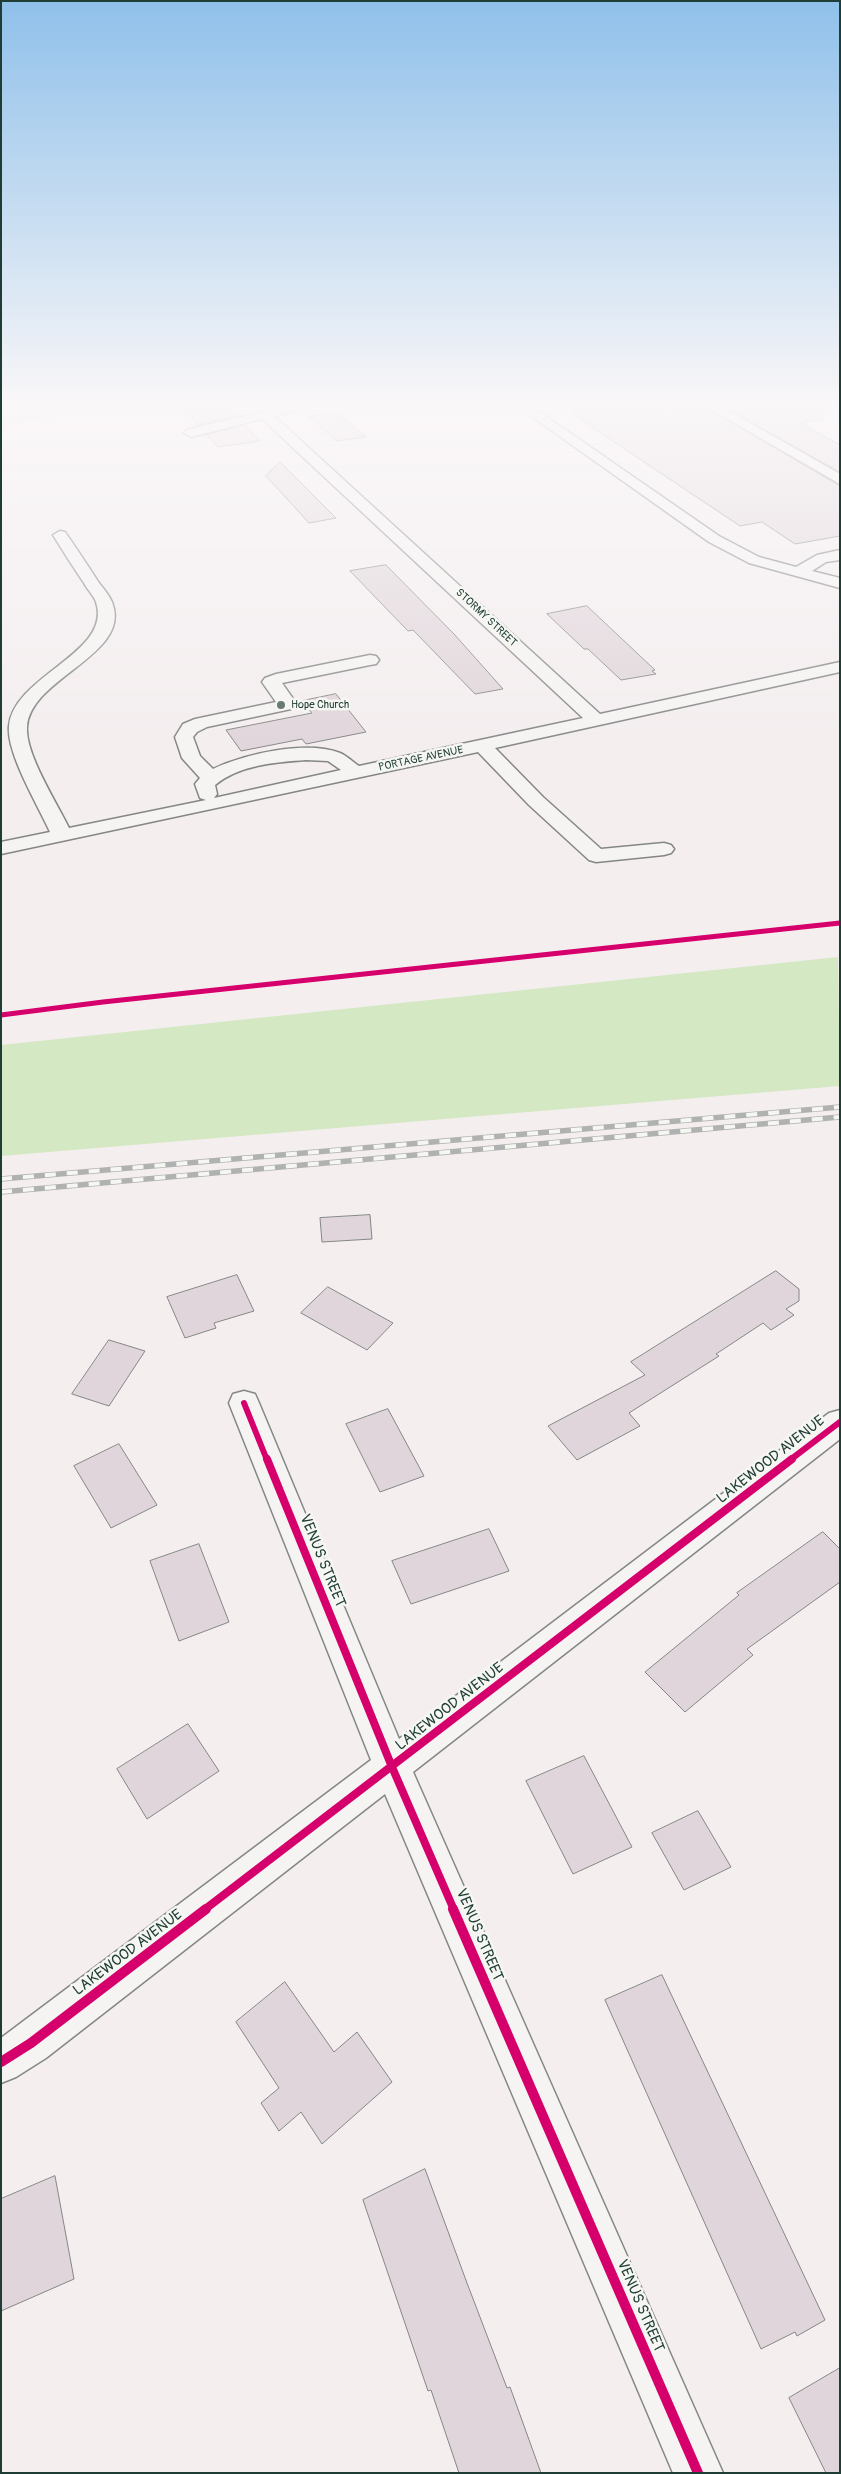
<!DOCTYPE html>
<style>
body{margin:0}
#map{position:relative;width:841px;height:2474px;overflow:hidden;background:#f4eeef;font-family:Pangolin,sans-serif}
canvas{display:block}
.frame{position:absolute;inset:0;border:2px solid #1f3d34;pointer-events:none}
</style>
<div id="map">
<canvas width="841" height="2474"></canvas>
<div class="frame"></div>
</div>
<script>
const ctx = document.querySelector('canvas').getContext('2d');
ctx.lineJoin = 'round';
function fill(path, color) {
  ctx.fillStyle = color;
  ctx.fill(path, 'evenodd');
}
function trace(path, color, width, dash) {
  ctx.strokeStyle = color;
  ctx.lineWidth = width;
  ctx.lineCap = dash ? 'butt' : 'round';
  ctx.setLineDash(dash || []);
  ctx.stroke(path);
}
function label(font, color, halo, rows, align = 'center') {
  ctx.font = font + ' Pangolin,sans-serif';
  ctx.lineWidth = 5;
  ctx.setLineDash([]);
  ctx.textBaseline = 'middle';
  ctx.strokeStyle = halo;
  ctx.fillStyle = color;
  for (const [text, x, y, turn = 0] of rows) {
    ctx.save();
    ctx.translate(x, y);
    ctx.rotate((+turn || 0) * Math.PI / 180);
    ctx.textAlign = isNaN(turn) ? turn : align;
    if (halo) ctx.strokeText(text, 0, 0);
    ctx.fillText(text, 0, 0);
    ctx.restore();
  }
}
fill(new Path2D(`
 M30,406h68l-97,21v-15z
 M838,957l2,129 -839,70v-111z`), '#d4e8c4');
const building = new Path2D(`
 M217,406h7l11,10 -37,9 -14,-15z
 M566,406h92l8,5 37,-5 137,80v50l-45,8 -33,-22 -22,4 -168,-112 5,-1z
 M723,406h99l1,13 -23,4 40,22v27z
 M338,413l28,24 -30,4 -26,-24z
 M244,425l16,16 -42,6 -11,-12z
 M280,462l56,56 -27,5 -43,-47z
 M386,565l68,69 49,55 -28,5 -62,-64 -5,1 -58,-60z
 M587,606l68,64 -3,1 4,3 -35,6 -33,-31h-4l-37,-35z
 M336,694l30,38 -60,12 -4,-5 -61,12 -15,-21 86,-17 -10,-12z
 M370,1215l2,24 -50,3 -2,-24z
 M776,1271l23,18v12l-13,8 8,6 -23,15 -8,-7 -47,31 3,2 -90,57 11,13 -63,34 -29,-34 97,-51 -14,-13z
 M237,1275l17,36 -40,12 2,5 -31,10 -18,-41z
 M328,1287l65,36 -26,27 -66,-37z
 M109,1340l36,11 -36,55 -37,-12z
 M388,1409l36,67 -44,16 -34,-68z
 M119,1444l38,61 -46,23 -37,-62z
 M489,1529l20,42 -98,33 -19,-43z
 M823,1532l17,17v33l-93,67 6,6 -68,57 -40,-40 94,-77 -2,-2z
 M199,1544l30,78 -50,19 -29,-80z
 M188,1724l31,47 -72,48 -30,-50z
 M584,1756l48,91 -59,27 -47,-93z
 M698,1811l33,56 -47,23 -32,-57z
 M662,1975l163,345 -28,16 -2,-4 -34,17 -156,-349z
 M285,1982l49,70 23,-20 35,50 -70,62 -21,-32 -22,19 -18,-28 18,-15 -43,-66z
 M425,2169l42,114 40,105 3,-1 31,86h-82l-28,-83 -3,1 -65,-191z
 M55,2176l19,103 -73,32v-112z
 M840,2368v105h-14l-37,-75z`);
fill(building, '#e0d5da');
trace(building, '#848786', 1);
const minor = new Path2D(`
 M286,406h20l-2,3 -30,7 326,298 240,-52v10l-345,76 48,49 58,52 63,-6 7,2 3,4 -3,4 -7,2 -68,7 -7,-2 -60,-55 -51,-53 -477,102v-12l49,-10c-11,-25 -44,-79 -41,-106 5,-51 104,-73 87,-124 -2,-6 -9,-13 -12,-19 -11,-16 -21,-32 -31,-48l7,-4 5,1c12,17 23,34 34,51 4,5 10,12 13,19 21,53 -82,75 -85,125 -2,27 30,76 42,101l137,-28 -6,-2 -5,-14 5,-6 -18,-20 -7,-21 8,-13 12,-5 81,-17 -14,-20 3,-4 11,-4 94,-19 6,1 3,4 -3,4 -6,1 -88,18 12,17 -3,9 -84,18 -10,5 -4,5 7,19 13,13c32,-15 93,-29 127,-16 7,3 13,9 19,13l224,-48 -321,-299 -71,18 -7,-4 2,-3zM306,760l22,1 13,9 -127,28 3,-4 -2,-9c24,-20 61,-23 91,-25z
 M517,406h14l188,130 40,21 37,10 21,-12 23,-5v10l-14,2 -14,9 28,7v10l-91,-25 -40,-21z
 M705,406h15l120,68v10z
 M244,1391l11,3 4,9 140,336 430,-326 11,-3v29l-427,333 310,701h-50l-288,-679 -339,264 -30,19 -15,6v-45l370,-278 -142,-357 4,-9z`);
trace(minor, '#848786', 3);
fill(minor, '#f5f4f2');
const railFar1 = new Path2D(`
 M1,407l4,-1`);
const rail = new Path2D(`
 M1,1179l839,-72
 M1,1192l839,-75`);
trace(railFar1, '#b0b2b1', 3);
trace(rail, '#b0b2b1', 5.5);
trace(railFar1, '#f6f6f2', 2, [5.5]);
trace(rail, '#f6f6f2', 4, [11]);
trace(new Path2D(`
 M1,1015l102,-13 737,-79`), '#d6006c', 5);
trace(new Path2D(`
 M244,1403l23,57
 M790,1460l50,-38`), '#d6006c', 6);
trace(new Path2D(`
 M267,1459l125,308 62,143
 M204,1910l588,-451`), '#d6006c', 8);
trace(new Path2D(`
 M453,1909l245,564
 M1,2062l30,-19 175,-134`), '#d6006c', 10);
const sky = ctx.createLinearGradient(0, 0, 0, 752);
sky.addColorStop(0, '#8fc0ea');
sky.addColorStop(0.54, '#faf7f8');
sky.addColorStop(1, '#faf7f800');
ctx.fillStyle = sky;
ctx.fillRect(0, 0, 841, 752);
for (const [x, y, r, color] of [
 [281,705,5,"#6a7b75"]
]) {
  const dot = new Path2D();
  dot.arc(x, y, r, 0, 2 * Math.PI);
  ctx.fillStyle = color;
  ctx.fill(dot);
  trace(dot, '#f6f6f2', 2);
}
label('11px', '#1f3d34', '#f6f6f2', [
 ["STORMY STREET",486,618,43],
 ["PORTAGE AVENUE",421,759,-12]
]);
label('11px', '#1f3d34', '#f6f6f2', [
 ["Hope Church",291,705]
], 'left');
label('15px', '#1f3d34', '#f6f6f2', [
 ["LAKEWOOD AVENUE",771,1460,-38],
 ["VENUS STREET",322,1561,68],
 ["LAKEWOOD AVENUE",450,1707,-38],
 ["VENUS STREET",479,1935,67],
 ["LAKEWOOD AVENUE",128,1953,-37],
 ["VENUS STREET",640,2306,67]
]);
</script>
